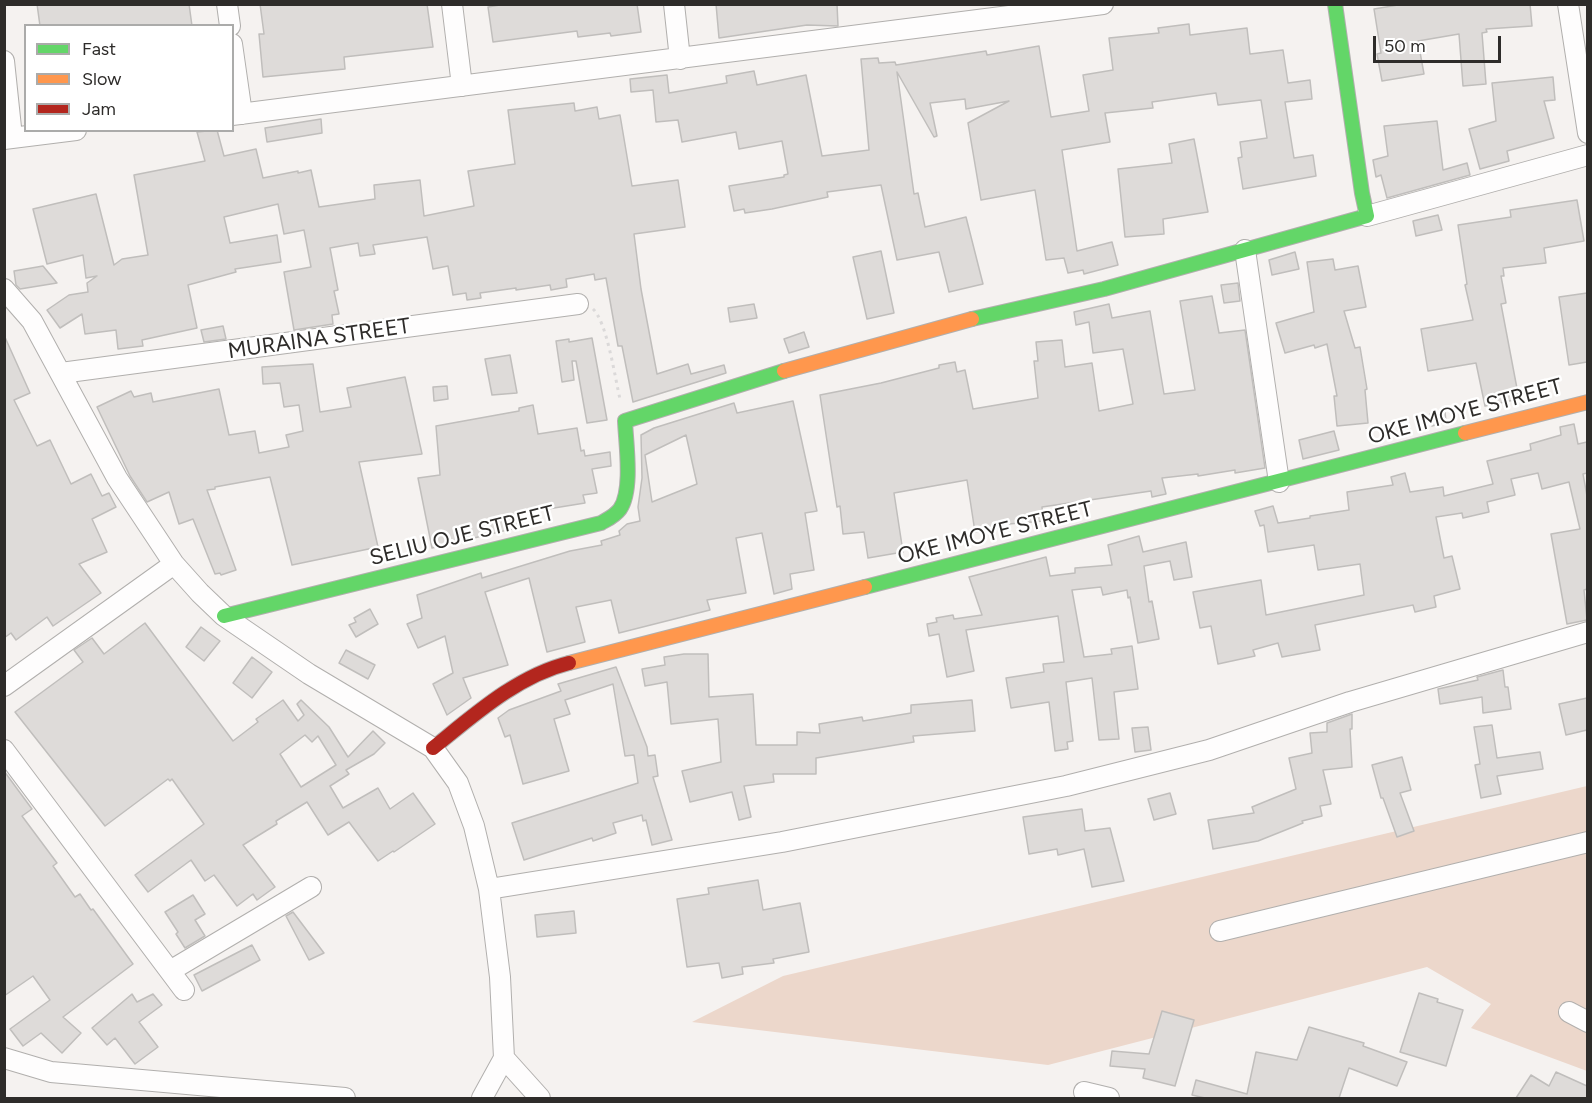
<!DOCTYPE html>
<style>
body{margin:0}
#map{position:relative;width:1592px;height:1103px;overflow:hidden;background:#f5f2f0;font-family:Figtree,sans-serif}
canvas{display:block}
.frame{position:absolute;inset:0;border:6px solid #2e2c2a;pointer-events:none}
.legend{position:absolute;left:24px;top:24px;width:210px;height:108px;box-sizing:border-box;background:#fff;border:2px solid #ababaa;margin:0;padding:8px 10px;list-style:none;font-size:18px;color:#2e2c2a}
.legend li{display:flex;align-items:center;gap:12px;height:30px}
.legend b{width:30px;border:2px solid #ababaa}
.scale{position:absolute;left:1373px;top:36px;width:128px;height:27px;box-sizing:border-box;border:3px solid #2e2c2a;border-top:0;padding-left:8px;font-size:18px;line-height:21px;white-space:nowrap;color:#2e2c2a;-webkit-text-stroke:4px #fff;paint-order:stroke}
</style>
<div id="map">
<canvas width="1592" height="1103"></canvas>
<div class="frame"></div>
<ul class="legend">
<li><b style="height:8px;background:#63d668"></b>Fast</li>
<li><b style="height:8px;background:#ff974d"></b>Slow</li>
<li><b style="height:8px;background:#b3261e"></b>Jam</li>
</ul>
<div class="scale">50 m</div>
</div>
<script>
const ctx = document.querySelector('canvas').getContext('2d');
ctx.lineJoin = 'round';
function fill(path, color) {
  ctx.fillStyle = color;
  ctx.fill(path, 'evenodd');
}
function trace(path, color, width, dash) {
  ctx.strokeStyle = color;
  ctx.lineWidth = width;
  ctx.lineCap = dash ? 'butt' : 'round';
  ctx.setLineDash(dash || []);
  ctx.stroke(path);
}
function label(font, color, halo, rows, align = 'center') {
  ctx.font = font + ' Figtree,sans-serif';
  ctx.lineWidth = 5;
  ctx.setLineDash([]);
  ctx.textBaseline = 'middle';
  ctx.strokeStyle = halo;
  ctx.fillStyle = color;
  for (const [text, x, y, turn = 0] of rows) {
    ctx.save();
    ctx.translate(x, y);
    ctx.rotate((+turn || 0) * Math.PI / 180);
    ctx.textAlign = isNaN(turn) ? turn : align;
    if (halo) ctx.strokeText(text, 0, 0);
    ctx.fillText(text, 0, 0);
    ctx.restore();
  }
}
fill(new Path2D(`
 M1587,786v285l-116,-43 20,-24 -64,-37 -379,98 -356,-43 91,-46z`), '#ecd7cb');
const building = new Path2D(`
 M37,4h152l3,22h-152z
 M260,4h167l6,43 -89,10 1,12 -82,8 -4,-43h5z
 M506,4h131l4,28 -30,4 -1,-3 -32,4 -1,-6 -84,11 -5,-35z
 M716,4h121l1,22 -31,-1 -88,13z
 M1404,4h126l2,22 -46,3 1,3 -5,1 4,51 -23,2 -4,-52 -41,7 6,33 -42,7 -5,-27 4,-1 -7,-44z
 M1189,24l1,11 57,-7 3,26 33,-4 5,33 22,-3 2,19 -27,3 9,56 19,-3 3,21 -73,13 -5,-31 4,-1 -2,-15 27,-4 -6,-38 -43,5 -2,-12 -64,9 1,6 -48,5 5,29 -48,8 15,101 35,-9 6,23 -34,9 -1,-4 -15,3 -4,-15 -18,2 -11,-70 -54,10 -13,-77 41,-22 -43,8 -1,-10 -35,4 7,33 -3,1 -37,-65 17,122 4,-1 7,34 41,-10 17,67 -34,8 -10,-40 -42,8 -16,-75 -54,7 1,5 -56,12 -27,4 -1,-4 -10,2 -5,-25 55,-9v-2l4,-1 -6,-33 -43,8 -3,-17 -54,10 -4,-22 -22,2 -3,-32 -22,2 -1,-13 37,-4 2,18 58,-10 -1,-7 28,-5 3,14 49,-10 16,81 47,-6 -8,-91 17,-1 1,5 16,-1 1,3 90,-14 1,4 52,-9 12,71 38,-6 -6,-36 30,-5 -4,-32 50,-5 -1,-5z
 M1553,77l2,23 -11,1 10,37 -47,13 2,10 -29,8 -11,-40 27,-8 -4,-38z
 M574,103l1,8 22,-4 2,12 21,-4 12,71 46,-6 7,47 -51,7 7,55 16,85 31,-10 3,10 33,-9 2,8 -93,29 -11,-56h-4l-12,-68 -11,2 -1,-6 -28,5 1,8 -16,3 -1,-5 -34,5v-2l-36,5 1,5 -14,2 -1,-7 -13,2 -5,-29 -15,3 -6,-32 -54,8 2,9 -15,2 -2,-13 -28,5 8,42 -4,1 5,23 -7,1 1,9 -39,6 -10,-58 27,-5 -7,-37 -20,4 -6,-30 -54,13 6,26 47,-8 4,27 -46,7 1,3 -48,13 9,43 -55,12 1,6 -25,3 -2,-19 -31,4 -3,-20 -22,14 -13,-18 22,-15 19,-3 -1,-9 10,-7 -11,2 -3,-23 -36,9 -14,-55 63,-15 18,71 8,-6 26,-4 -14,-80 71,-14 -8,-29 20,-2 7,26 32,-7 7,29 35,-7v2l13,-3 8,37 56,-8 -1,-14 46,-5 4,36 50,-10 -6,-35 47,-7 -7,-54z
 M321,119l1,14 -55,9 -2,-14z
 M1437,121l6,49 24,-7 3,12 -83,23 -6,-23 -5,2 -3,-17 15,-4 -4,-30z
 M1194,139l14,73 -45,7 1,15 -39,3 -7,-68 54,-6 -3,-19z
 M1577,200l7,41 -40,7 2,15 -43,5 1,8h-3l5,27 -5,1 18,95 -34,7 -9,-43 -48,8 -7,-42 52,-9 -8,-35 2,-1 -9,-59 53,-8 -1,-7z
 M1438,215l4,15 -26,6 -3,-15z
 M881,251l13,62 -27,6 -14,-62z
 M1295,252l4,17 -27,6 -3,-15z
 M1333,259l2,11 23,-4 8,41 -22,4 11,37 5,-1 7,42 -2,1 3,33 -31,3 -3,-30h3l-10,-52 -12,4 -1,-3 -29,8 -9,-30 38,-11 -7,-50z
 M43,266l14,17 -37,6 -4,-4 -2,-14z
 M1238,283l2,18 -16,2 -3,-18z
 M1587,293v69l-18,3 -10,-68z
 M1212,296l7,37 26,-3 20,138 -30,5v-3l-37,6v-2l-36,4 4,16 -14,3 -1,-6 -109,16 1,14 -46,4v3l-22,4 -8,-52 -73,13 9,59 -35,6 -4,-26 -21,2 -3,-28 -3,1 -17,-112 61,-12 58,-15v-3l16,-3 2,10 8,-2 8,39 65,-11 -4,-37h4l-2,-19 26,-2 3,27 27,-4 7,48 34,-7 -10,-55 -30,4 -4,-31 -13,3 -2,-13 35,-8 3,14 38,-7 14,83 31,-4 -15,-89z
 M754,304l3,14 -27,4 -2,-14z
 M223,326l3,13 -22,3 -3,-12z
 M804,332l5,15 -20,6 -5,-14z
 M4,335l26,58 -16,7 23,46 13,-6 21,44 20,-10 11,22 7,-3 7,14 -24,12 15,33 -28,12 22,29 -48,33 -6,-9 -31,23 -5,-7 -7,5z
 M592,338l15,82 -20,3 -11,-62h-4l2,19 -12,2 -6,-41 13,-2v3z
 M510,355l7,38 -25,2 -7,-36z
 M313,364l7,48 31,-5 -4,-19 58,-11 17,77 -63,8 19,85 -86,18 -22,-88 -55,10v2l-8,1 29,80 -15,5 -1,-2 -5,1 -22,-55 -14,5 -10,-32 -22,10 -17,-26 -33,-69 34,-16 3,6 17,-4 2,9 66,-13 10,46 26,-4 4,22 30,-6 -3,-12 17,-4 -4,-26 -15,2 -4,-24 -17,1 -1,-17z
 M447,386l1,13 -14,2 -1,-14z
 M793,401l24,110 -12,2 9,57 -24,4 2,15 -18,5 -12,-61 -26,5 10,55 -39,7 3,10 -91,23 -8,-33 -35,7 9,35 -38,10 -18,-74 -44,14 23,73 -45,13 8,20 -24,17 -14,-31 20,-11 -8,-37 -27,12 -11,-24 15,-6 -5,-23 64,-22 1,5 88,-27 32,-6 -1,-4 19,-6 -1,-4 8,-7 13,-3 -2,-14 4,-29 -1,-43 13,-7 80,-25 3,10zM686,435l11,49 -45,18 -7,-47z
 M533,405l5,29 39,-6 4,23 3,-1 1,6 25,-4 1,14 -19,3 5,24 -14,2 2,8 -68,11 3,13 -88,21 -14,-70 22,-3 -4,-49 83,-15v-3z
 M1445,412l1,10 -14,4 -2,-12z
 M1574,424l4,20 9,-2v31l-4,1 4,22v93l-3,1 3,30 -20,4 -16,-90 29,-5 -11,-47 -27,7 -4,-16 -27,6 4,16 -28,7 2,10 -26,6 -1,-5 -26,4 8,41 8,-2 8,33 -26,7 2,11 -21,5 -2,-7 -98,20 5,25 -38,7 -4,-14 -25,7 2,6 -37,8 -7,-38 -11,2 -7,-36 68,-12 5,35 98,-20 -4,-31 -42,6 -4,-25 -46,7 -4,-27 -4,1 -5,-15 18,-5 5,17 32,-5v-2l39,-6 -2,-18 46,-7 -2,-8 14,-4 5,19 33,-5 1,9 49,-12 -6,-23 44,-11 -1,-6 31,-9 -1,-8z
 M1334,431l5,19 -36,9 -4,-19z
 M1139,536l4,16 43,-10 6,35 -18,3 -4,-19 -26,5 5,36 3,-1 7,38 -21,4 -8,-46 -2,1 -1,-8 -24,5 -2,-8 -29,3 12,67 28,-3 -1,-5 21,-3 6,43 -24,3 5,47 -20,1 -7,-62 -26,4 7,59 -6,1 1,7 -13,2 -6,-49 -38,6 -5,-30 38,-6 -1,-8 21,-2 -6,-46 -92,14 8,41 -27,6 -8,-43 -10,2 -2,-12 10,-2 -1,-4 17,-3 1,4 28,-4 -13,-38 77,-20 4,19 25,-3v-5l37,-3 -4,-20z
 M370,609l8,15 -22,13 -7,-12 7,-3 -2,-4z
 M145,623l88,118 25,-19 -2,-3 27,-19 15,21 6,-6 -7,-11 4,-4 28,27 19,30 25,-26 12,12 -11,11 -28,16 3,4 -19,12 13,22 35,-20 12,21 23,-16 22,31 -41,28 -1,-1 -15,10 -29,-39 -21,13 -21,-33 -31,19 1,3 -34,21 32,42 -18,13 -4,-6 -16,12 -23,-31 -9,6 -14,-21 -43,32 -13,-17 69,-51 -32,-45 -2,2 -2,-2 -63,47 -90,-114 68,-50 -9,-12 18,-12 12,16zM305,735l7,7 6,-6 18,29 -35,22 -21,-33z
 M201,627l19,14 -16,20 -18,-14z
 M346,650l29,15 -7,14 -29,-16z
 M684,654h24l1,43 44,-3 3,51h41v-13l23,1 -1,-9 43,-7 1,4 48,-8v-8l61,-5 3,31 -62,5 1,6 -98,16v16h-43l1,8 -30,4 7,31 -12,3 -7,-28 -42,10 -8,-31 39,-9 -3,-43 -47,5 -4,-42 -22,4 -3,-17 23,-4 -1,-8z
 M252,657l20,15 -20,26 -19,-15z
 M616,667l31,80 1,9 7,-1 3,21 -5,1 19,63 -20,5 -6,-25 -3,1 -1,-6 -29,8 3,10 -23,8 -1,-3 -68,22 -12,-37 126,-40 -4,-28 -9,1 -12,-72 -48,16 5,14 -16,5 15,52 -46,13 -13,-49 -5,2 -7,-19 11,-8 52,-19 -3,-7z
 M1503,670l2,17h3l3,22 -28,4 -1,-16 -42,7 -2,-15 40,-9 -1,-3z
 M1587,698v32l-21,5 -7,-31z
 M1352,714v15h-2l2,38 -29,3 8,34 -11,2 2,10 -20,5 1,2 -45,18 -45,8 -5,-29 46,-7 -2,-6 44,-18 -7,-31 23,-5 -2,-20 17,-1v-9z
 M1492,725l5,33 43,-6 3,17 -46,7 4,18 -20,4 -6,-33 5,-1 -6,-37z
 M1148,727l3,23 -16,2 -3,-24z
 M1402,757l9,33 -11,3 14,38 -17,6 -14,-39h-2l-9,-33z
 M4,771l28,38 -10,7 35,47 -4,3 22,31 5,-3 11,16 2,-1 40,55 -70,53 18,16 -19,20 -21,-20 -18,13 -13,-17 40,-29 -17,-24 -29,20z
 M1170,793l6,21 -22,6 -6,-21z
 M1082,809l3,22 25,-3 14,53 -32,6 -8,-38 -26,6 -1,-6 -28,5 -6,-37z
 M758,880l5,30 37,-7 9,49 -36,7 1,4 -32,4 1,7 -21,4 -3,-15 -32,4 -10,-68 32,-5 -1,-6z
 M193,895l12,19 -10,6 10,16 -20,12 -9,-14 2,-2 -13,-20z
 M574,911l2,22 -39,4 -2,-22z
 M293,912l31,41 -15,7 -23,-44z
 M252,945l8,15 -58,31 -8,-16z
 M1419,993l19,6 -1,3 26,8 -17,56 -46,-14z
 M132,994l5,8 16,-8 9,11 -23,17 19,25 -23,17 -20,-26 -8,7 -15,-17z
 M1162,1011l32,9 -19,66 -32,-8 2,-9 -35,-3 2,-15 37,3z
 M1309,1027l55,16 -1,3 44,16 -10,24 -48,-18 -10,30h-134l-13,-3 4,-15 51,14 9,-42 41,8z
 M1556,1072l31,14v12h-71l15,-23 18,11z`);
fill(building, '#dedbd9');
trace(building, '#c0bebc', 1.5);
const street = new Path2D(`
 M227,4l3,22
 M452,4l10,82
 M674,4l6,55
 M1568,4l20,129
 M232,44l10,70
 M4,61l8,76
 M232,115l871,-111
 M4,139l72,-9
 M1367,216l221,-61
 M1245,250l34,232
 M4,289l28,32 85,157 57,86 26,29 24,23 85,58 124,74 25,35 16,43 15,63 11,88 4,81 36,40
 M61,373l517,-69
 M4,686l170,-122
 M4,750l180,240
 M489,889l293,-47 284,-56 143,-36 141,-48 238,-70
 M1220,931l368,-89
 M170,971l141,-84
 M1569,1012l19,10
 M4,1058l47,14 294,26
 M1084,1092l25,6
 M482,1098l22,-40`);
const fast = new Path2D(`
 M972,319l132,-30 263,-73 -5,-23 -27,-189
 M865,587l600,-154
 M224,616l377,-93c7,-4 14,-7 19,-14 13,-19 6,-65 5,-88l159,-50`);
const slow = new Path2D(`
 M784,371l188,-52
 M1465,433l123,-31
 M569,663l296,-76`);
const jam = new Path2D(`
 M433,748c41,-33 84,-72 136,-85`);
trace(street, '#b1afad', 22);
trace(fast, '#b1afad', 16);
trace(slow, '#b1afad', 16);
trace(jam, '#b1afad', 16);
trace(new Path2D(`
 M593,309c14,13 22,69 27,90`), '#dbd9d9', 3, [3, 4.5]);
trace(street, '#fefdfd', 20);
trace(fast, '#63d668', 14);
trace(slow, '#ff974d', 14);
trace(jam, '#b3261e', 14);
label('22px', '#2e2c2a', '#fff', [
 ["MURAINA STREET",319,339,-8],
 ["OKE IMOYE STREET",1465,412,-15],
 ["OKE IMOYE STREET",995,533,-14],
 ["SELIU OJE STREET",462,536,-14]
]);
</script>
